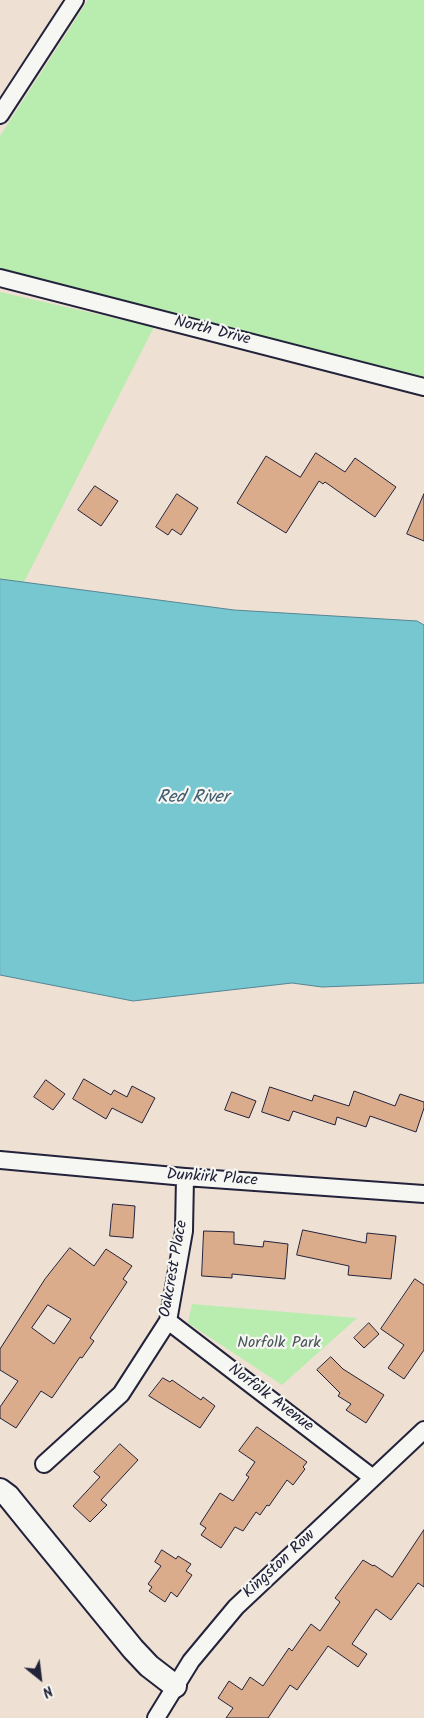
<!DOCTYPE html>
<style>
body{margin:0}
#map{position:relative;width:424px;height:1718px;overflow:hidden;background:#eee0d3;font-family:Kalam,sans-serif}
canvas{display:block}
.north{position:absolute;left:15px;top:1653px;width:50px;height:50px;-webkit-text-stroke:4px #f6f6f2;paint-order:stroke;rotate:151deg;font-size:14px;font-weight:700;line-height:20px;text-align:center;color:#22223b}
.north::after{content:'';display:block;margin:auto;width:18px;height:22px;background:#22223b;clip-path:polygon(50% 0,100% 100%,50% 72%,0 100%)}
</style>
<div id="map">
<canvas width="424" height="1718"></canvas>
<div class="north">N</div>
</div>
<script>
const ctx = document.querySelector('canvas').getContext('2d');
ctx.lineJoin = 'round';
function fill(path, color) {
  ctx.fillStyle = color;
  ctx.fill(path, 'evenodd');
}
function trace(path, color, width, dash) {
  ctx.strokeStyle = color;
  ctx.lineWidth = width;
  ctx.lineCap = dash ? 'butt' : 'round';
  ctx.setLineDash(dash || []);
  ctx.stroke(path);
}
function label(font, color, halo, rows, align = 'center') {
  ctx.font = font + ' Kalam,sans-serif';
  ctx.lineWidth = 4.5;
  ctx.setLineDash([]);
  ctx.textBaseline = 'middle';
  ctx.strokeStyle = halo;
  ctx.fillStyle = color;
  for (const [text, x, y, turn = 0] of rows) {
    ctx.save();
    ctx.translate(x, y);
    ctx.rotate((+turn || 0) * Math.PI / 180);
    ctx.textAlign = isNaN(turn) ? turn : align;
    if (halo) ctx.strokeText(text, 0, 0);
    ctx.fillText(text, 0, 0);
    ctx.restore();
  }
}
fill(new Path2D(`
 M88,0h336v387l-424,-116v-135z
 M0,292l154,35 -130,255 -24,-3z
 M192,1304l165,14 -75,67 -94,-62z`), '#b8edaf');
const water = new Path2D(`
 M0,579l234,31 183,11 7,4v358l-102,4 -30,-4 -159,18 -133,-26z`);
fill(water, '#77c7d0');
trace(water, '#558594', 1);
const building = new Path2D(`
 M316,453l29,19 10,-14 41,29 -21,30 -50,-35 -2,2 -4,-3 -33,52 -49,-30 29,-47 34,21z
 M95,486l23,15 -17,25 -23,-16z
 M177,494l21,14 -17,27 -9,-6 -4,6 -12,-8z
 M424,494v47l-17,-7z
 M84,1079l27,16 3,-5 13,7 5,-11 23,12 -13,25 -30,-15 -6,11 -33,-20z
 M46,1080l19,14 -12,16 -19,-13z
 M270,1087l42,14 2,-6 35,11 5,-15 41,15 5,-12 24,8v6l-8,24 -46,-16 -4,11 -29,-10 -2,8 -42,-14 -4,10 -27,-9z
 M232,1092l24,9 -7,17 -24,-8z
 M113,1204l22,2 -2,32 -23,-2z
 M303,1230l63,13 1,-10 29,3 -5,43 -43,-4 1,-9 -52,-11z
 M204,1231l30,1v12l29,3 1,-6 24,3 -3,35 -53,-5v4l-30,-2z
 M70,1248l24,18 12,-17 26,17 -9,13 4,3 -37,56 4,3 -12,17 -2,-1 -28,41 -11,-7 -25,37 -16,-10v-11l18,-26 -18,-11v-21l45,-70zM48,1305l23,14 -17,25 -22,-16z
 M415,1279l9,6v65l-20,29 -16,-11 16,-23 -23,-16z
 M369,1323l10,11 -15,14 -10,-10z
 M331,1357l12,12 41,26 -18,28 -20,-13 5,-6 -13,-8 2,-3 -23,-23z
 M163,1378l7,4 2,-2 29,20 2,-3 12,9 -15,22 -51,-32z
 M257,1427l50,35 -4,5 2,2 -12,16 -6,-5 -18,26 -2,-1 -7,10 -4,-3 -13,19 -8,-4 -14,21 -20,-13 5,-7 -6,-4 20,-31 13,8 16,-24 -3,-2 9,-13 -16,-11z
 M120,1444l18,16 -37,40 6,5 -17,17 -17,-16 27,-29 -6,-5z
 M424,1530v57l-6,-4 -27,37 -15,-11 -24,35 15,10 -9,13 -30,-21 -31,44 -7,-5 -22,33h-42l7,-10 -15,-10 11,-17 13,9 8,-13 13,9 26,-38 3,3 19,-27 9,7 20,-29 -5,-4 28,-38 10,6 1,-1 18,12z
 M162,1550l14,9 2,-3 13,8 -5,7 6,4 -15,22 -6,-5 -6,10 -16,-11 3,-4 -4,-3 13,-18 -6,-4z`);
fill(building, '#daac8c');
trace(building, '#22223b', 1);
const street = new Path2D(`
 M0,115l75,-115
 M0,278l424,109
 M0,1160l185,17 239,17
 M168,1321l205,157
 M44,1464l77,-70 47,-73 16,-90 1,-54
 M156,1718l35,-57 45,-54 188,-177`);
const secondary = new Path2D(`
 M0,1490l8,6 26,32 99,121 16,17 26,20`);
trace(street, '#22223b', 20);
trace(secondary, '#22223b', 26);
trace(street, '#f6f6f2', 16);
trace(secondary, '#f6f6f2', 22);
label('16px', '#22223b', '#f6f6f2', [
 ["North Drive",212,332,14],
 ["Dunkirk Place",212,1179,4],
 ["Oakcrest Place",175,1269,-80],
 ["Norfolk Avenue",270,1399,37],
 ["Kingston Row",280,1565,-43]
]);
label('16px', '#485558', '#f6f6f2', [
 ["Norfolk Park",279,1344]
]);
label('italic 18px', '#405c6f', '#f6f6f2', [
 ["Red River",193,799]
]);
</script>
